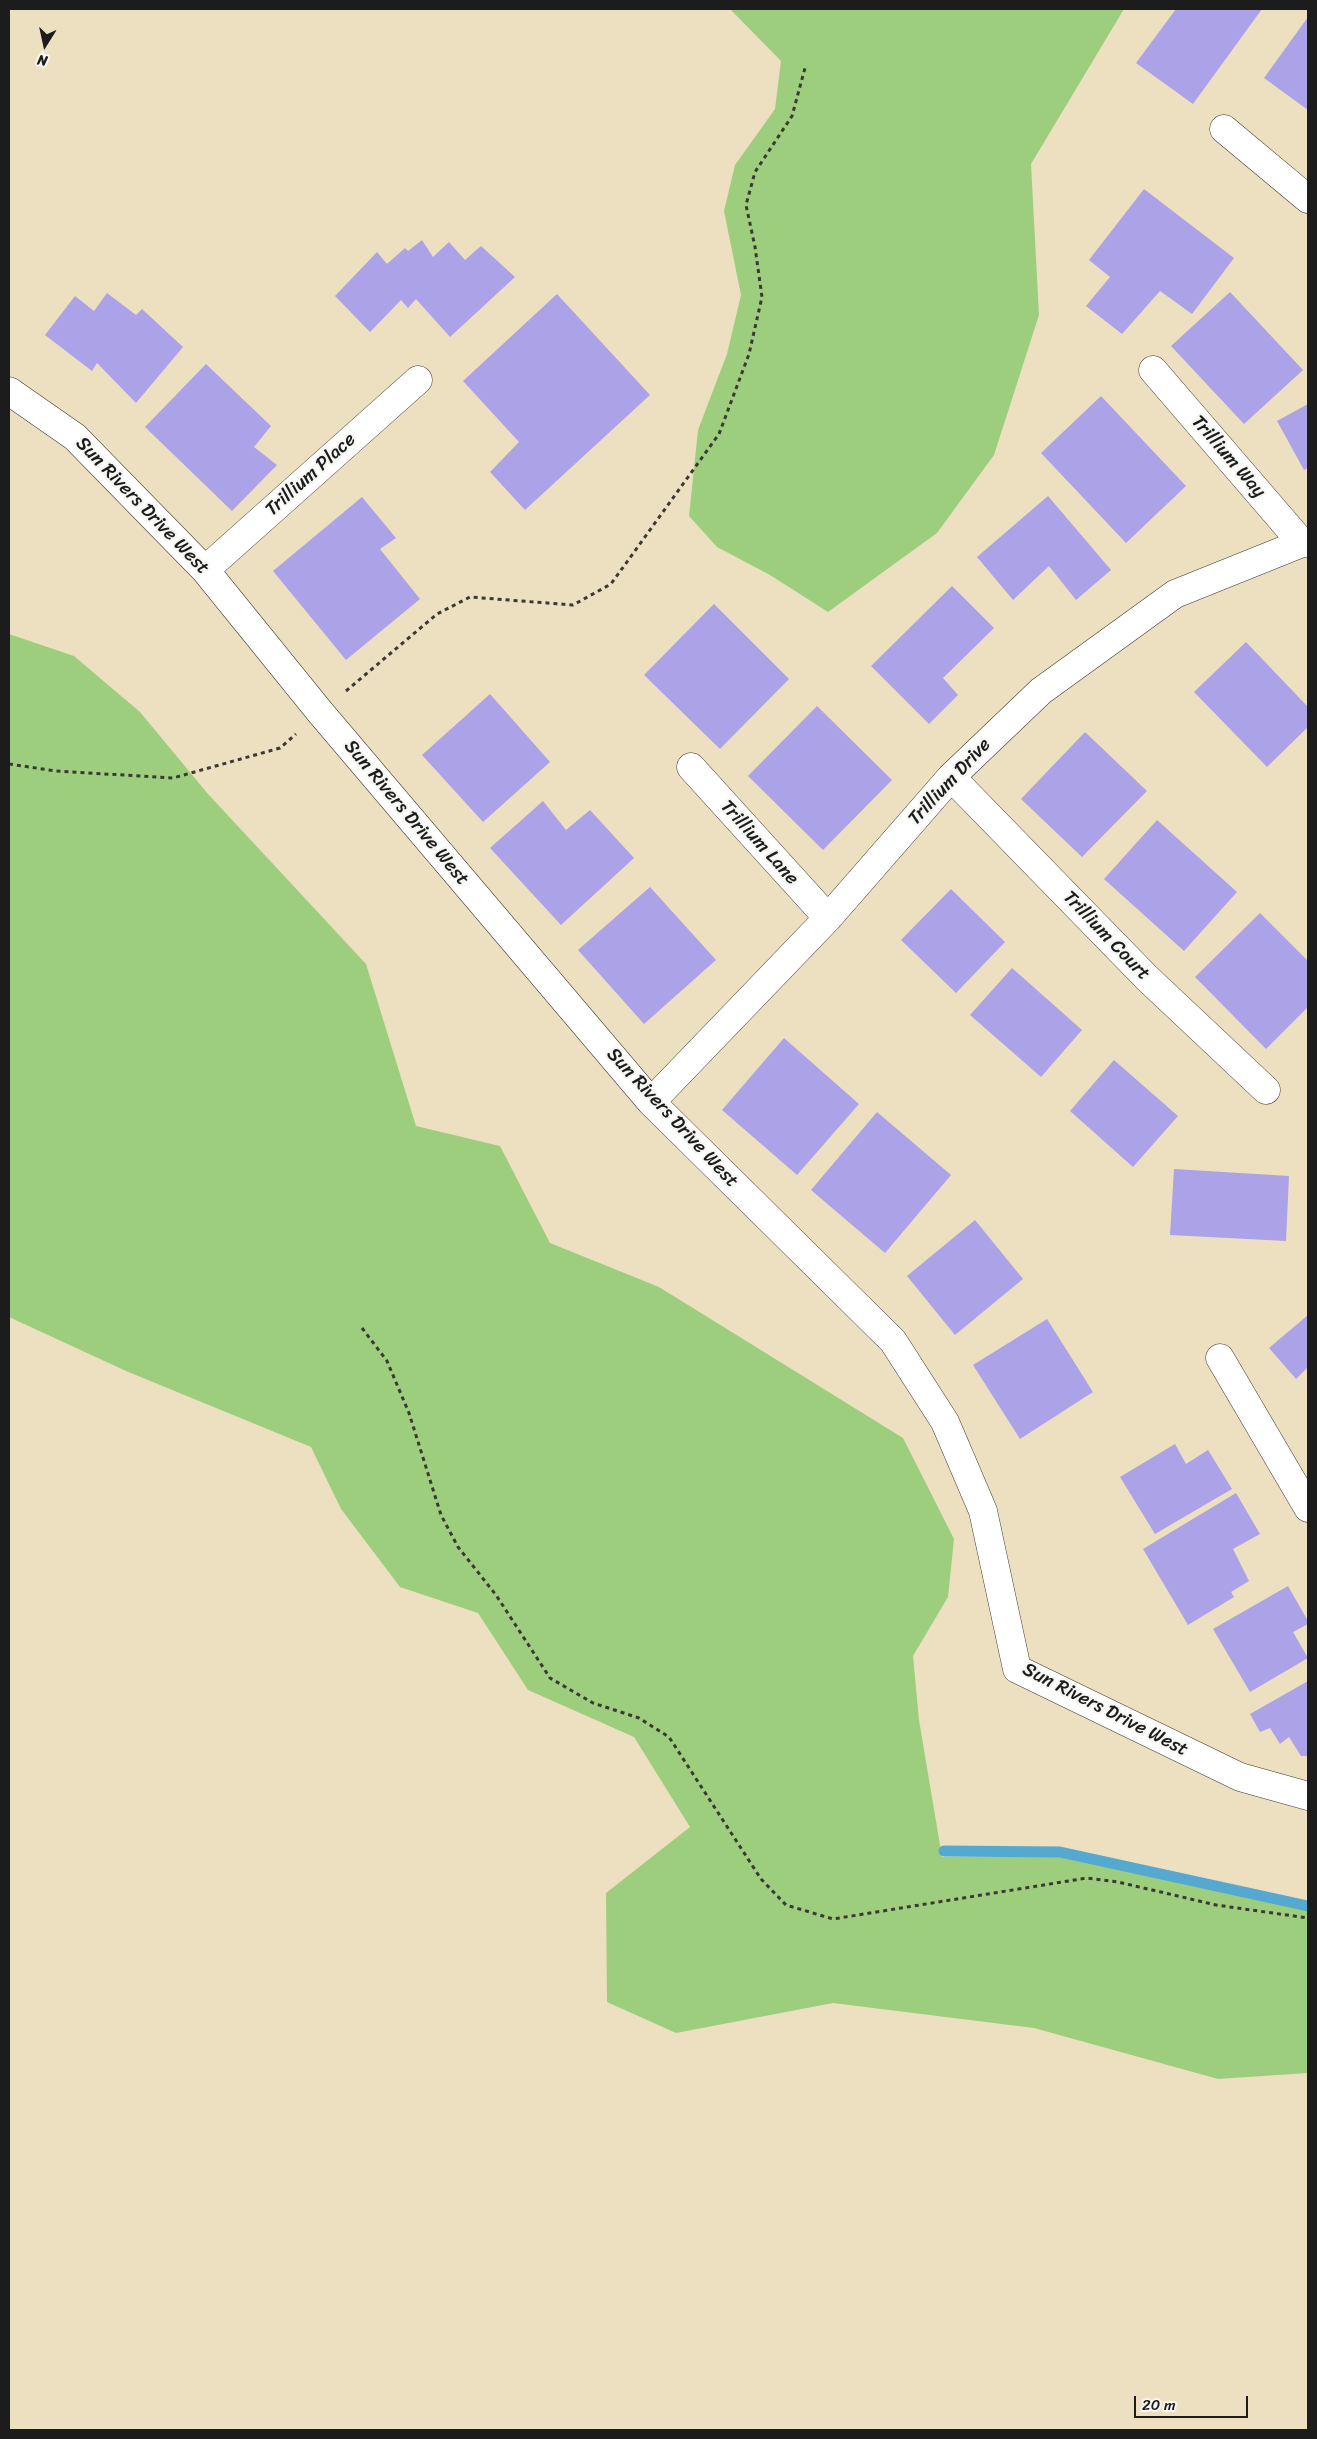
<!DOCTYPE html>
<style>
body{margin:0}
#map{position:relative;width:1317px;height:2439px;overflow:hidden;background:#ede0c0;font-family:Sriracha,sans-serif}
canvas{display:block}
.frame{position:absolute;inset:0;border:10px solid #1c1c1c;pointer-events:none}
.north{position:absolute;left:20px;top:20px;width:50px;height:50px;-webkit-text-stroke:4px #f6f6f2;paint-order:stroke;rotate:190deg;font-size:14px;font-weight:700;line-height:20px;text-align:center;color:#1c1c1c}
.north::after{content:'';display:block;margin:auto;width:18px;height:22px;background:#1c1c1c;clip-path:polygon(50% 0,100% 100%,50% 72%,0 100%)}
.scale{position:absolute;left:1134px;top:2396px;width:114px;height:22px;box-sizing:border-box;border:2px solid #1c1c1c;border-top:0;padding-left:6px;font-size:15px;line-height:18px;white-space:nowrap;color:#1c1c1c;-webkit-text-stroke:4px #f6f6f2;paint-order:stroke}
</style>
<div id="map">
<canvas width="1317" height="2439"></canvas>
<div class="frame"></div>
<div class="north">N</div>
<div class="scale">20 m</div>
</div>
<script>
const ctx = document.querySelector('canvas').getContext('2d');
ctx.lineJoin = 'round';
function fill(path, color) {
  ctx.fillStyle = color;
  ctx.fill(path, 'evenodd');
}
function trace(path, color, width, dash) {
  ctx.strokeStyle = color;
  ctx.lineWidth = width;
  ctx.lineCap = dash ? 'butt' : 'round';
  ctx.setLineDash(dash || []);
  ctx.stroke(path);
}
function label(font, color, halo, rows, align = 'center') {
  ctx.font = font + ' Sriracha,sans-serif';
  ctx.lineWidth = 4.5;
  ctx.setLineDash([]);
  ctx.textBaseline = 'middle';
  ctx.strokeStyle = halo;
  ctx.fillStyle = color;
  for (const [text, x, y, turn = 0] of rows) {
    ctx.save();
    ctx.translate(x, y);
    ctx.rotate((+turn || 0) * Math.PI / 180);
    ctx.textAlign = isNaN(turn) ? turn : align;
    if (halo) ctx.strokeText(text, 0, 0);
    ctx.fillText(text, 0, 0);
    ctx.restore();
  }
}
fill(new Path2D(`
 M730,9h394l-93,155 8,151 -45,140 -57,78 -109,79 -58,-37 -53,-28 -28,-31 9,-86 29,-76 14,-59 -17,-84 11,-46 40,-56 6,-48z
 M9,634l65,22 66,56 68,82 158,170 50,162 84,20 50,97 109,44 244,151 51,101 -6,58 -35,59 6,64 23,137 117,-1 249,54v163l-90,6 -184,-51 -201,-25 -157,30 -69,-31 -1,-109 84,-66 -56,-90 -106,-47 -50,-77 -78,-26 -59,-78 -30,-62 -185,-76 -117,-54z`), '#9dce7d');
trace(new Path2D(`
 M944,1851l116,1 248,54`), '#55a8d0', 11);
fill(new Path2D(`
 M1176,9h86l-69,95 -57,-41z
 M1308,17v93l-44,-32z
 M1144,189l90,69 -42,56 -32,-23 -38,43 -36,-28 24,-29 -21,-17z
 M422,240l11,17 16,-15 16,18 16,-14 34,31 -65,60 -34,-38 -8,9 -7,-8 -31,32 -35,-36 42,-44 10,12 18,-16 3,3z
 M1230,292l73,78 -59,54 -73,-78z
 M107,293l29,22 6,-6 41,38 -47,56 -39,-40 -5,8 -47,-36 30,-39 19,15z
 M557,294l93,101 -125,115 -35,-38 29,-30 -56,-61z
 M206,364l65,62 -17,21 23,18 -45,46 -87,-84z
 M1101,396l85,90 -60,57 -85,-90z
 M1308,404v64l-4,2 -27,-49z
 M1048,496l63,74 -35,30 -27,-34 -36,34 -36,-43z
 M362,497l34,41 -16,11 40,50 -74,61 -73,-89z
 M952,586l42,42 -51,50 15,17 -29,29 -58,-58z
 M714,604l75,75 -69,70 -76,-74z
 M1246,642l62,65v20l-41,40 -73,-75z
 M490,694l60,68 -67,60 -61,-67z
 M817,706l75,74 -69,70 -75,-74z
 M1085,732l62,59 -65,66 -61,-58z
 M543,801l23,29 24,-20 44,48 -73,67 -71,-77z
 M1157,820l80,72 -53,59 -80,-72z
 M650,887l66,73 -72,64 -66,-74z
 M951,889l54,53 -49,51 -55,-53z
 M1260,913l48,48v46l-42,42 -71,-72z
 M1012,968l70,62 -41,47 -71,-62z
 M784,1038l75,66 -62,71 -75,-65z
 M1114,1060l64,56 -45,51 -63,-56z
 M877,1112l74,63 -66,78 -74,-63z
 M1174,1169l115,7 -3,65 -116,-6z
 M975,1220l48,59 -68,56 -48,-59z
 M1308,1315v55l-1,-2 -11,11 -27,-31z
 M1047,1319l46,73 -73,47 -47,-74z
 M1175,1444l11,20 22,-14 24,39 -77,45 -35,-57z
 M1236,1493l24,41 -27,15 16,32 -18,11 3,5 -46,28 -45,-76z
 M1288,1586l20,35v3l-15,8 15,26 -58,34 -37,-63z
 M1308,1681v75h-7l-12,-19 -9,7 -10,-16 -10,4 -10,-18z`), '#aba2e7');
const minor = new Path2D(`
 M1224,129l84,70
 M1153,370l149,173
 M9,391l66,46 130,133 115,142 331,390 242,239 52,81 38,89 34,158 223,108 68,19
 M205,570l213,-190
 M691,767l137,151
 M951,777l196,201 119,112
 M651,1102l177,-184 123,-141 90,-86 134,-97 127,-51h6
 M1220,1358l88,150`);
trace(minor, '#3b3935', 29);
trace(new Path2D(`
 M346,691l91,-77 33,-17 103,8 38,-21 108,-150 30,-80 13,-57 -7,-50 -9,-42 9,-33 37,-56 13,-48
 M9,764l47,7 117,7 107,-30 16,-14
 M362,1328l25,33 22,52 32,102 17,32 38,48 54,83 43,25 46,15 30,19 92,142 25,26 47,14 254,-41 31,4 98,23 92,13`), '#3b3935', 3, [4, 4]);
trace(minor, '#fff', 28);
label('19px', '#1c1c1c', '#f6f6f2', [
 ["Trillium Way",1228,457,49],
 ["Trillium Place",311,475,-42],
 ["Sun Rivers Drive West",142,506,46],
 ["Trillium Drive",950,782,-47],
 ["Sun Rivers Drive West",406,813,50],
 ["Trillium Lane",759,843,48],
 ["Trillium Court",1106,936,46],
 ["Sun Rivers Drive West",672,1118,47],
 ["Sun Rivers Drive West",1105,1710,27]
]);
</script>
